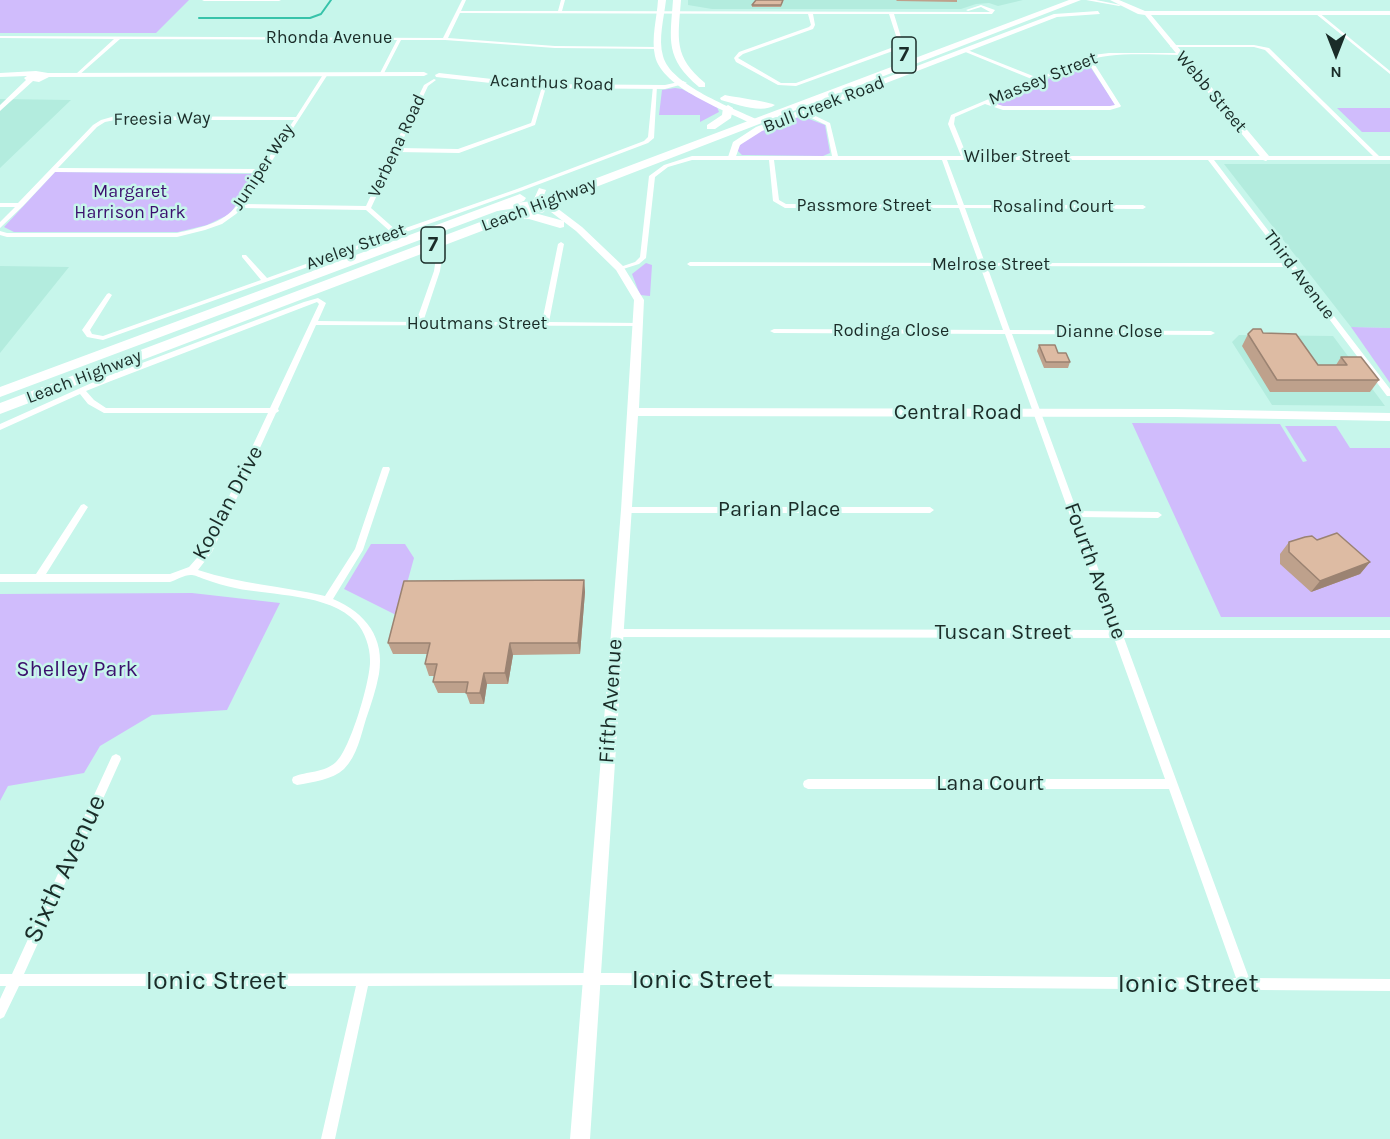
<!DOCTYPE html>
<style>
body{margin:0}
#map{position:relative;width:1390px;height:1139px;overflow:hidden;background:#c7f6eb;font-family:Karla,sans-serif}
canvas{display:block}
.north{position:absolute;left:1306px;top:24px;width:60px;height:60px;-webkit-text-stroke:4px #c7f6eb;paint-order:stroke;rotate:180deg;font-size:16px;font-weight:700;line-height:24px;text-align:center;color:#1a2c28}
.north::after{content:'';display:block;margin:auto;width:21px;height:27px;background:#1a2c28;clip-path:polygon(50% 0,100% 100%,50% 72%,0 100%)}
</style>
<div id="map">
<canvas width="1390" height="1139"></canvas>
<div class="north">N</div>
</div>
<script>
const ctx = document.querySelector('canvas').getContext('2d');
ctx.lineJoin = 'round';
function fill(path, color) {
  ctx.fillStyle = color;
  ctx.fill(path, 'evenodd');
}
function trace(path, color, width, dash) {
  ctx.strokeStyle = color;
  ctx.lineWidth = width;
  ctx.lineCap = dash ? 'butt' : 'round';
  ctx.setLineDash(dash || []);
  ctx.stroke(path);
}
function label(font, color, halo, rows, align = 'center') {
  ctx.font = font + ' Karla,sans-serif';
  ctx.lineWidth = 5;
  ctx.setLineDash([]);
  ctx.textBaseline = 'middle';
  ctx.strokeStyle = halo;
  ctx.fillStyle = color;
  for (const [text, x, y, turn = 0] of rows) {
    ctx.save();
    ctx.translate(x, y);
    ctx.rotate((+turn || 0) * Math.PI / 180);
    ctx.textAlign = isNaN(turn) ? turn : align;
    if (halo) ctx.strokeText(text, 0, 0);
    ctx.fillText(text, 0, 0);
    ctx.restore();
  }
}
fill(new Path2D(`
 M688,0h335l-25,6 -9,-3 -13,1 -15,5h-249l-24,-4z
 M0,99l71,1 -71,68z
 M1224,164h166v164l-39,-1z
 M0,266l69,1 -69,86z
 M1239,335l94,1 52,70 -113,-1 -40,-63z`), '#b3ecde');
fill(new Path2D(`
 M0,0h189l-33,33h-156z
 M1080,65l11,3 24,36 -1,2 -110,1 -11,-4z
 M675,88l7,1 35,18 2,5 -19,10v-7h-41l3,-25z
 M1337,108h53v24h-28z
 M801,116l24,9 5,28 -7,3 -74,-1h-7l-5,-5c7,-17 47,-28 64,-34z
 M55,172l202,2 -27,40 -23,11 -29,7h-164l-10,-5z
 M646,263l6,2 -2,31 -10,-1 -8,-21z
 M1351,327l39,1v55z
 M1132,423l148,1 23,38 4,-1 -22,-35h51l14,22h40v169h-169z
 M371,544h34l9,14 -16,58 -54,-27z
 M192,593l88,10 -53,107 -75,5 -52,31 -16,27 -76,13 -8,15v-207z`), '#d0bcfc');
trace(new Path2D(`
 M199,18h111l11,-4 10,-14`), '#37c3aa', 2);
fill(new Path2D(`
 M202,0h79l-2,1h-75z
 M462,0h4l-5,11h97l3,-11h4l-3,11 428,1 -9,-5 -13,4 -2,-1 15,-5 14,5 -3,4h-98l10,33 -108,39 -18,-1 -42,-23 -2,-4 5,-6 70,-25 2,-2 -3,-11 -348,-1 -12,25 107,8 103,1 2,1 -2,1 -103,-1 -110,-8h-44l-18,35 -2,1 -2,-1 18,-35 -277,-1 -42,37h-2v-2l38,-35 -114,-1v-2l443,2zM813,14h76l10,31 -103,38h-15l-43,-25 5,-4 70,-25 2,-4z
 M1086,0h10l25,5 -2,1z
 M1318,12l72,59v3l-74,-60z
 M1172,45h82l15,3 110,108h11v4h-176l176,229v7h-3l-97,-129 -303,-1 23,64 201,1 4,2 -4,2 -199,-1 65,177 81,1 4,3 -4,3 -79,-1 42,113h269v8h-266l125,340 141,1v12l-780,-6 -242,1 -33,153h-14l35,-153h-337l-15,31 -4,2v-20l6,-13h-6v-12h12l100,-218 4,-2 4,2 1,3 -97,215 586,-1 626,5 -67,-189h-361l-4,-2 -1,-3 1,-3 4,-2h357l-51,-141 -497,-1 -3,-1 -2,-3 2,-3 3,-1 494,1 -106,-296 -231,-1 -4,-2 4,-2 229,1 -23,-64h-290l-3,-2 3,-2 289,1 -20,-55h-174l-12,-7 -4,-41h-77l-24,7 -13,10 -9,81 -7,6 -19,6 -3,-2 18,-6 5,-5 9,-81 15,-11 28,-9h140l-6,-31 -25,-12v-2h4l25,12 8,33h123l-13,-32 3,-9 83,-35 -71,-29v-2h2l73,29 55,-23 16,-2h70l2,1 -2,1c-28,0 -70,-4 -95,7l11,3 26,41 -1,1 -10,3h-107l-18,-6 -30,13 -1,7 13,32h406l-108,-106 -11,-3h-84zM1080,63l11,4 24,38 -5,1h-107l-13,-4zM774,160h168l16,45 -172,-1 -7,-4zM947,160h261l79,103h-302l-20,-55 178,1 3,-2 -3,-2h-179z
 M324,73l4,1 -84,130 122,2 26,-55 -1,-1 2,-1 31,-64 10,-6 2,1 -8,6 -29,62 59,1 73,-26 11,-36 2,-1 2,1 -11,38 -76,28 -62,-1 -26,56 26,23 120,-42 127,-48 4,-4 5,-51 2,-1 2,1 -3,52 -6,5 -127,48 -418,149 -16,-3 -5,-7 25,-36 2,-1 3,2 -22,35 2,4 11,2 158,-56 -19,-23v-2h4l21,23 125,-45 -26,-23 -124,-2 -6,6 -14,10 -17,6 -28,7h-170l-7,-2v-4l7,2h170c21,-5 46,-9 60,-28 8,-10 15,-22 22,-32l-204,-1 -32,34 -23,22v-6l15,-15h-15v-4h18l75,-78 8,-5 14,-4 181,1zM115,120h179l-33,49 -203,-1 39,-41 8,-5z
 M561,242l3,2 -15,78 90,1 3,2 -1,1 -325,-1 -38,84 1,2 -3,2 -64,139 -14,18c42,14 84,16 127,26l30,-47 27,-80 1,-2h6l1,2 -27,81 -30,49c33,14 52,39 46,75 -3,16 -8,30 -13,45 -5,16 -9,37 -22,50 -12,11 -31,13 -47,16l-4,-2 -1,-3 1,-3c14,-6 31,-4 43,-15 14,-12 35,-83 34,-102 0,-13 -5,-28 -14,-38 -27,-29 -84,-26 -121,-34 -10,-2 -20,-5 -31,-9 -3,-1 -9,-4 -12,-4 -6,-1 -16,5 -22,7h-170v-8h36l45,-69 3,-1 4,3 -42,67h124l19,-7 15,-17 64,-137h-164l-16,-9 -8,-10 -80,36v-6l105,-47 199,-75 14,-4 8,5 -8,18 98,1 18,-51 2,-13 3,-2 3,2 -2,13 -17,51h119l16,-78zM317,302l2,2 -49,104h-164l-12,-8 -8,-9 25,-10z
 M627,507h303l4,3 -4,3h-303l-4,-3z`), '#fff');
fill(new Path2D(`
 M1110,0h9l26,11h245v4h-239l118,141 1,2 -4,3 -3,-1 -118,-145 -7,-1z
 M1098,11l2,3 -43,3 -295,114 -22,14 -5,14 -7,-2 5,-15 23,-15 298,-113z
 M36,71l12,2 376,-1 4,2 -4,2 -375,1 -10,5 -6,-1 -33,30v-6l26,-25 -2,-2 3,-2 -27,1v-4z
 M439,73l97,11 129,1 18,-4 4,2 -22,6 -129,-1 -100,-11 -1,-2z
 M539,188l7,2 -5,13 12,2 29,22 41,39 21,34 -5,108 536,1 215,4v8l-215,-4 -537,-1 -48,723h-20l51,-629 13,-210 -18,-30 -40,-39 -29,-22h-2l-1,3 -3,1 -12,-7 -32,5 -4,-3 4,-3 36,-4z`), '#fff');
fill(new Path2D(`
 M658,0h8c-2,18 -8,39 -3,56 7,29 70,52 95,64v4h-6c-27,-14 -90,-36 -97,-68 -4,-18 2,-38 3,-56z
 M673,0h8c-3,39 -8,56 24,83v4h-6c-34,-29 -29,-46 -26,-87z`), '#fff');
fill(new Path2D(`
 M1069,0h12l-550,212 33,9v6l-4,1 -31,-9 -13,-1 -516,196v-11z
 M725,95c9,2 46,7 50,10 -13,9 -39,-1 -54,-5l-1,-2z
 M728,105l5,3 -2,10 -16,11h-8v-4l15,-10 1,-7z
 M520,194l6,4 -2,3 -524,196v-10z`), '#fff');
fill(new Path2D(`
 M783,0l-2,7h-29v-2z
 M896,0h61v2l-60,-1z
 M1263,333l55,32h18l5,-8 38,23 -9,12h-100l-28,-46 6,-12z
 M1039,345l19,8 12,9 -2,6h-24l-7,-17z
 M1317,540l53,22 -10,12 -49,18 -31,-28v-10l9,-12z
 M584,580l1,12 -5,62 -67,1 -5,29h-21l-3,20h-14l-4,-11h-28l-5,-11 2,-6h-6l-4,-12 2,-10h-34l-5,-11z`), '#bea18c');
fill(new Path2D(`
 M1370,562l-10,12 -49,18 9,-11z
 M584,580l1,12 -5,62 -2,-11z
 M510,643l3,12 -5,29 -3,-11z
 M484,673l3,11 -3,20 -4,-11z`), '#9b8372');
const building = new Path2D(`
 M756,0h27l-2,5h-29z
 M1253,329h8l2,4 33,1 22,31h29l-6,-8h20l18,23h-102l-29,-46z
 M1039,345h16l3,8h8l4,9h-24z
 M1337,533l33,29 -50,19 -31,-29v-10l16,-5 7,-1 5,4z
 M584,580l-6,63h-68l-5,30h-21l-4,20h-14l2,-11h-35l4,-18h-12l5,-21h-42l16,-62z`);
fill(building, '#ddbba3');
trace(building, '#9b8372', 1.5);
label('18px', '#1a2c28', '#c7f6eb', [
 ["Rhonda Avenue",329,38],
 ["Massey Street",1043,79,-22],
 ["Acanthus Road",552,83,2],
 ["Webb Street",1211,92,50],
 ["Bull Creek Road",824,105,-21],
 ["Freesia Way",162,119,-1],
 ["Verbena Road",397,146,-65],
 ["Wilber Street",1017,157],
 ["Juniper Way",263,167,-57],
 ["Leach Highway",539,205,-21],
 ["Passmore Street",864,206],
 ["Rosalind Court",1053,207],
 ["Aveley Street",356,247,-20],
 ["Melrose Street",991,265],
 ["Third Avenue",1299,275,53],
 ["Houtmans Street",477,324],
 ["Rodinga Close",891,331],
 ["Dianne Close",1109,332],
 ["Leach Highway",84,377,-21]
]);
label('18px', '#3b0f6d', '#c7f6eb', [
 ["Margaret",130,192],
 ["Harrison Park",130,213]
]);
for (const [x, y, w] of [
 [904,55,24],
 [433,245,24]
]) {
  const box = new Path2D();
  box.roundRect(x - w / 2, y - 18, w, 36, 4.5);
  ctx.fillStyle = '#c7f6eb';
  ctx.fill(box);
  trace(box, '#1a2c28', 1.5);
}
label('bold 21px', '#1a2c28', null, [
 ["7",904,55],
 ["7",433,245]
]);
label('22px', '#1a2c28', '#c7f6eb', [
 ["Central Road",958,413],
 ["Koolan Drive",228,503,-62],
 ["Parian Place",779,510],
 ["Fourth Avenue",1095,571,70],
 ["Tuscan Street",1003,633],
 ["Fifth Avenue",611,701,-86],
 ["Lana Court",990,784]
]);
label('22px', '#3b0f6d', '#c7f6eb', [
 ["Shelley Park",77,670]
]);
label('27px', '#1a2c28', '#c7f6eb', [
 ["Sixth Avenue",65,869,-65],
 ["Ionic Street",702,980],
 ["Ionic Street",216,981],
 ["Ionic Street",1188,984]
]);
</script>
